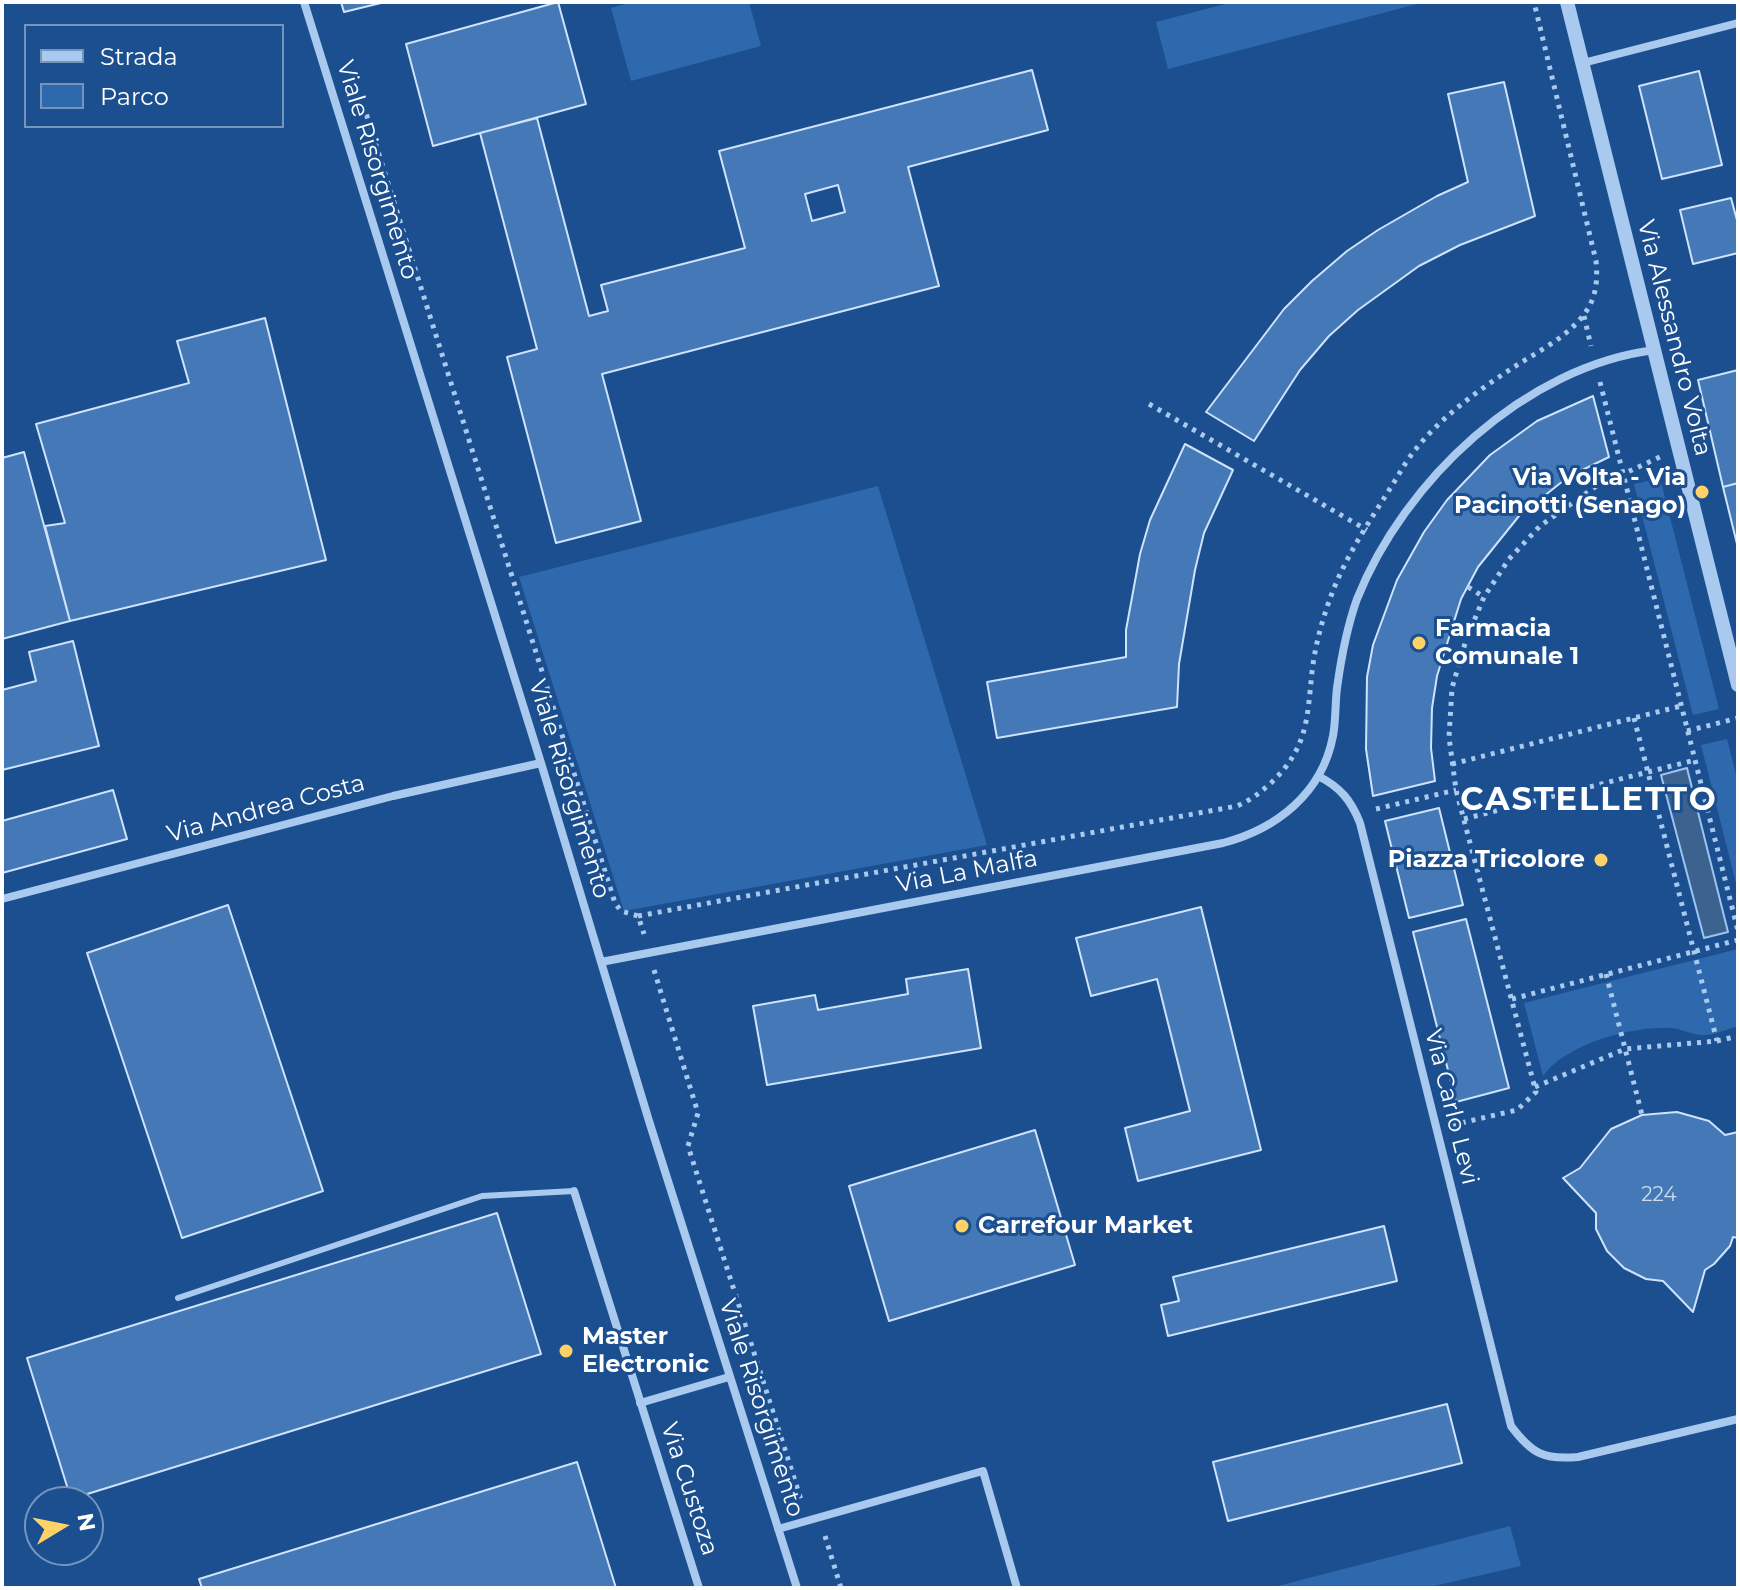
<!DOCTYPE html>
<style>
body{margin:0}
#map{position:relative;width:1740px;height:1590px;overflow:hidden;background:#1b4f8f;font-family:Montserrat,sans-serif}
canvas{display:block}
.frame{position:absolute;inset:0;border:4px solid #fff;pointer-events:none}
.legend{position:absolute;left:24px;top:24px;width:260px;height:104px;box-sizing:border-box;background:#1b4f8f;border:2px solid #7695bc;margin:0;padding:10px 14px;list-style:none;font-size:24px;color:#fff}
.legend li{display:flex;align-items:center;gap:16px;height:40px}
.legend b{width:40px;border:2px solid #7695bc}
.north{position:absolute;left:24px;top:1486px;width:80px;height:80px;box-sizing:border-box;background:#1b4f8f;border:2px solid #7695bc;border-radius:50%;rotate:80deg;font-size:22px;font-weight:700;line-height:32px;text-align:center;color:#fff}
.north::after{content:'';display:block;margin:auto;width:28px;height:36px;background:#ffd166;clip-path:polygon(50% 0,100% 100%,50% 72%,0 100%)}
</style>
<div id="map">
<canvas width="1740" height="1590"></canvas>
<div class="frame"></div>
<ul class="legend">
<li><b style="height:10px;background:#a9c9ee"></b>Strada</li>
<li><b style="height:22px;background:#2e69ad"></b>Parco</li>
</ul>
<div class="north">N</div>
</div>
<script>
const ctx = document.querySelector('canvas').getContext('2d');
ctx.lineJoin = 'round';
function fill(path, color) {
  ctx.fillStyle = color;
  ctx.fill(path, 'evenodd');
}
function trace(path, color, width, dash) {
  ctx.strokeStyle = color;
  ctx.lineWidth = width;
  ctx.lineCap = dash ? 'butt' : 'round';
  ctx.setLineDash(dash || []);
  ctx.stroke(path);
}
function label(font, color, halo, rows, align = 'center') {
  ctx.font = font + ' Montserrat,sans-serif';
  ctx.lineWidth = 6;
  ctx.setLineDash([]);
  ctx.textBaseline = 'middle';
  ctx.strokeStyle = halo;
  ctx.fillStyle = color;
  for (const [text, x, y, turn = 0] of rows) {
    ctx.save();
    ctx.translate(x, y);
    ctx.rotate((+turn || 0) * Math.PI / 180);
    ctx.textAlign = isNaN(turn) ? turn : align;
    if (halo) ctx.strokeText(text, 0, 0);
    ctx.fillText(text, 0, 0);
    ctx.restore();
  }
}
fill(new Path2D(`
 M632,2h117l12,44 -130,35 -20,-73z
 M1233,2h192l-257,67 -12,-47z
 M1660,478l59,231 -26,6 -59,-231z
 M878,486l109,359 -363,66 -105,-334z
 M1727,739l11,43v109l-37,-146z
 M1738,949v77c-10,3 -25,10 -36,9 -10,0 -20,-6 -30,-7 -39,-2 -105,15 -129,48l-19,-73z
 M1510,1526l11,40 -96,22h-155z`), '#2e69ad');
const water = new Path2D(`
 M1687,768l41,164 -24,6 -43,-163z`);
fill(water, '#3c6290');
trace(water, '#9cc4f0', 2);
const building = new Path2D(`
 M341,2h44l-41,10z
 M558,2l28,102 -153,42 -27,-102z
 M1032,70l16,60 -140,37 31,119 -337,88 39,147 -85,22 -49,-186 30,-8 -57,-216 57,-15 52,198 19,-5 -7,-26 144,-37 -26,-97zM838,185l7,27 -33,9 -7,-27z
 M1699,71l23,94 -60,14 -23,-93z
 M1504,82l31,134 -75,29 -41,21 -61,44 -29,26 -29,34 -46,71 -48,-29 78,-103 28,-28 35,-30 31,-21 59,-34 31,-14 -20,-88z
 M1731,198l7,26v29l-45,11 -13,-54z
 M265,318l61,242 -256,61 -25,-95 20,-3 -29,-99 153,-41 -12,-42z
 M1738,370v113l-15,4 -25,-107z
 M1593,396l16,61 -41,20 -49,39 -41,51 -17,32 -24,77 -5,32 -1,40 4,33 -62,15 -7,-47 1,-72 6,-32 24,-65 27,-48 23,-32 43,-45 47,-34z
 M1185,444l48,26 -29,63 -9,37 -16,94 -2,43 -180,31 -10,-56 139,-25v-27l14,-76 10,-34z
 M24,452l46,169 -68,18v-181z
 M1738,483v65l-15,-61z
 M73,641l26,105 -97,24v-80l34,-9 -7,-29z
 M113,790l14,49 -125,34v-52z
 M1439,808l24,97 -54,13 -24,-97z
 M228,905l95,286 -141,47 -95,-285z
 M1201,907l60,243 -123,31 -13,-53 65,-17 -33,-132 -66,17 -15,-58z
 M1466,919l43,169 -53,14 -43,-170z
 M968,969l13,79 -214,37 -14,-79 62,-11 3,15 90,-16 -2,-15z
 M1677,1112l32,9 16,14 13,-3v106l-5,-1 -3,9 -16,18 -9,6 -12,42 -30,-31 -17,-2 -22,-11 -17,-17 -11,-22v-16l-33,-35 17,-10 31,-39 31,-14z
 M1035,1130l40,135 -186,56 -40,-135z
 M497,1213l44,141 -470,145 -44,-141z
 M1384,1226l13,55 -229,55 -7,-31 18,-4 -6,-24z
 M1447,1404l15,59 -234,58 -15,-59z
 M577,1462l39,126h-414l-3,-9z`);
fill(building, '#4478b7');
trace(building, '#cfe3fa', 2);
trace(new Path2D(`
 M355,99l9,8 251,796 6,8 17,5 6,18
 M1584,316l7,30
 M1600,382l138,549
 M1149,404l218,126
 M1468,587l16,10
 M1634,718l83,323
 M1687,731l51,-13
 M1452,764l229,-58
 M1376,809l80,-19
 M1464,819l231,-59
 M638,916l599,-110c14,-6 24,-14 35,-24 36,-35 35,-63 40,-110 3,-26 10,-52 19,-76 16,-44 44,-82 68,-122 25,-45 72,-79 115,-107 23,-15 50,-28 68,-50 14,-17 16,-35 14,-56l-62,-259
 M654,970l44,143 -10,33 114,357
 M1606,974l36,141
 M1512,999l226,-59
 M1535,1087l90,-38 92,-8 21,-5
 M1452,1125l65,-15 19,-18 -80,-302 -7,-53 3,-49 14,-48 18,-43 25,-38 31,-33 55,-39 65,-30
 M825,1536l16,52`), '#a9c9ee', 5, [4, 6]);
trace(new Path2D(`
 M178,1298l304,-102 92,-5`), '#a9c9ee', 6);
trace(new Path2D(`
 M304,2l237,761 108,358 148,467
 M1583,63l155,-40
 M1318,776c22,11 33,24 42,47l151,603c21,28 33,34 67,31l160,-38
 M2,899l391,-103 148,-33
 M601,962l622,-119c53,-14 99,-49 110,-107 3,-16 2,-32 4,-48 4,-29 10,-61 20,-89 47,-118 168,-233 298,-249
 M574,1191l125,397
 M640,1403l89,-26
 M778,1529l205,-58 34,117`), '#a9c9ee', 8);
trace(new Path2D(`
 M1567,2l171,683`), '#a9c9ee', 14);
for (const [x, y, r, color] of [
 [1702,492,8,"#ffd166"],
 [1419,643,8,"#ffd166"],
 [1601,860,8,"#ffd166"],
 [962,1226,8,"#ffd166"],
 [566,1351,8,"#ffd166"]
]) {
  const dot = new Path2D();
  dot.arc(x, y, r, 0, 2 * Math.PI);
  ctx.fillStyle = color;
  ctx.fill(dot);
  trace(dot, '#1b4f8f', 3);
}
label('20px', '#d0dded', null, [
 ["224",1659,1195]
]);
label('24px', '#fff', '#1b4f8f', [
 ["Viale Risorgimento",377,170,73],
 ["Via Alessandro Volta",1674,338,76],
 ["Viale Risorgimento",569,789,73],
 ["Via Andrea Costa",266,809,-15],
 ["Via La Malfa",967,872,-11],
 ["Via Carlo Levi",1451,1107,76],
 ["Viale Risorgimento",761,1408,72],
 ["Via Custoza",689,1489,72]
]);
label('bold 24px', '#fff', '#1b4f8f', [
 ["Via Volta - Via",1686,478,"right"],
 ["Pacinotti (Senago)",1686,506,"right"],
 ["Farmacia",1435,629],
 ["Comunale 1",1435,657],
 ["Piazza Tricolore",1585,860,"right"],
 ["Carrefour Market",978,1226],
 ["Master",582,1337],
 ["Electronic",582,1365]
], 'left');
ctx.letterSpacing = '2px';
label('bold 32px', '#fff', '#1b4f8f', [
 ["CASTELLETTO",1589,801]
]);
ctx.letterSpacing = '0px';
</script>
